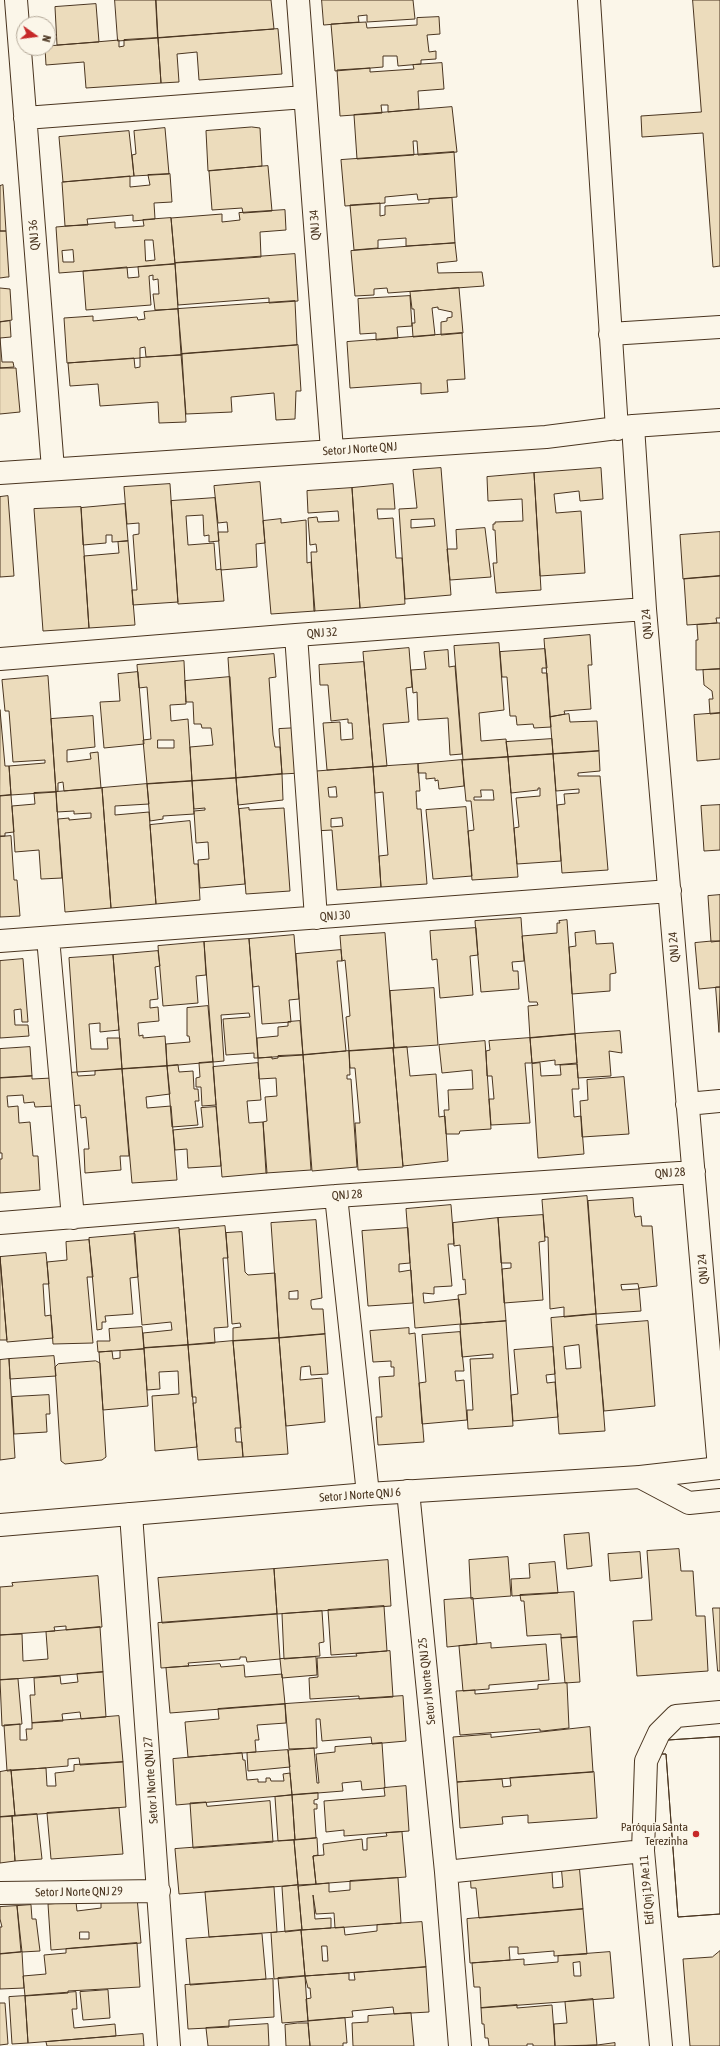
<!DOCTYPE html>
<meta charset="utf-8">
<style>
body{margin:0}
#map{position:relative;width:720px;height:2046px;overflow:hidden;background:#fbf6e9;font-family:"Asap Condensed",sans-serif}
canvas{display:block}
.north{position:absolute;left:16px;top:16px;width:40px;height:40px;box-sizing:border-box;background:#fbf6e9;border:1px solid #b4a999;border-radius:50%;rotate:104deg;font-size:11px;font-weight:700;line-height:16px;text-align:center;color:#4a3520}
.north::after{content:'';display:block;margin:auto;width:14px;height:18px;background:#c62828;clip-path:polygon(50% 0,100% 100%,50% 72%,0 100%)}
</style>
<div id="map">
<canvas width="720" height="2046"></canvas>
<div class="north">N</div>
</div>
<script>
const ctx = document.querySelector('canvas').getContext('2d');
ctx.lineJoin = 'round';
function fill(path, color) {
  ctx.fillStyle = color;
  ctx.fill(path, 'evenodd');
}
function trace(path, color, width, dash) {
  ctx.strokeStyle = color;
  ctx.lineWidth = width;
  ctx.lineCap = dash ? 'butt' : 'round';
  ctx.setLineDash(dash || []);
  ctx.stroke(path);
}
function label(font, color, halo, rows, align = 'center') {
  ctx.font = font + ' "Asap Condensed",sans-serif';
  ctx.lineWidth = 3;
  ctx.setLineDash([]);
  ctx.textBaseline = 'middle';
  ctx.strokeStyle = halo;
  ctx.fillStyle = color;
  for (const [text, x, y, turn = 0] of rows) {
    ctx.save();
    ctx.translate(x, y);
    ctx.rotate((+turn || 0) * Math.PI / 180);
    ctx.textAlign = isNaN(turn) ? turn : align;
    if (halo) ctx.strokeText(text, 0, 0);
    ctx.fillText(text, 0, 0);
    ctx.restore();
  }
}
const building = new Path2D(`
 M115,0h41l2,38 -40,3z
 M156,0h115l3,29 -116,9z
 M322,0h91l2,19 -48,3v-7l-9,1 1,6 -35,3z
 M693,0h27v266l-7,1 -10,-134 -61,4 -1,-21 60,-4z
 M96,4l3,38 -42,3 -2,-38z
 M439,17l1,17 -13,1 2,17 7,-1v8l-15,1v4l-23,2 -1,-10h-14v11l-48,4 -4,-47 35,-2 1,6 50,-3v-7z
 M278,29l4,45 -83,6 -2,-28 -20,2 2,28 -18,1 -3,-45z
 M158,38l3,45 -75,5 -2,-26 -38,3 -1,-17h3v-2l71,-6v7l5,-1v-6z
 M442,63l2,26 -26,2 1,18 -31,3v-7h-7l1,8 -42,3 -3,-46 33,-2v4l44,-3 -1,-4z
 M452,107l5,45 -39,3 -1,-14h-4l1,14 -57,4 -3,-44z
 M252,127l8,1 2,38 -54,5 -2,-40z
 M165,128l4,46 -35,2 -2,-21 4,-1 -2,-23z
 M129,131l5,45 -71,6 -4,-45z
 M454,152l3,45 -39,3 -1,-6 -32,3v6l-40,3 -4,-46z
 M268,166l4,45 -29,2 -1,-5 -30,2 -3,-39z
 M170,174l2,28 -18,1 1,16 -22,2v-6l-46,4 1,6 -23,1 -3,-44 68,-6v11l20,-2 -2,-10z
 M3,185l3,46h-6v-45z
 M452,198l3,45 -49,3v-8l-28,2v8l-24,2 -4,-45 30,-2v13l5,-1v-9l44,-3v-4z
 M285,210l1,20 -26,2 1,25 -86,6 -4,-45 51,-4v8l18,-2 -1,-7z
 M171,218l4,46 -116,9 -3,-46 59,-5v6l29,-2 -1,-6zM145,240h8l2,20 -9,1zM73,250l1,12h-11l-1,-11z
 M0,231h6l3,46h-2l-7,1z
 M455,243l2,18 -20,2 1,10 44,-1 2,14 -96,7 -1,-5 -13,1v6l-19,1 -4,-45z
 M295,254l3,47 -29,2v-5l-91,7 -3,-42z
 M175,264l3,45 -23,1 -2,-16h6l-1,-15 -5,1v-5l-4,1 2,29 -65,5 -3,-39 44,-4 1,11 11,-1 -1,-10z
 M0,288l10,1 2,31 -12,2z
 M459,288l4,45 -22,2v-13l6,-1v-3l5,-1v-5l-14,-3v-2l-6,1 3,27 -22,2 -1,-14h3l-1,-14h-2l-2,-17z
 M410,296l2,30 -15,1 1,11 -22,2v-7l-16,1 -2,-35z
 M295,301l2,44 -116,9 -3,-45z
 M178,309l4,46 -36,2 -1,-10 -5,1v10l-73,5 -3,-45 29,-2v5l44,-4 1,3 7,-1 -1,-7z
 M10,321l1,16 -11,1 2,24h11l1,5 -14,1v-46z
 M462,333l3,46 -18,1 1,12 -27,2v-11l-71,5 -3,-46z
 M298,345l3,46h-5l-1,28 -19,1 -2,-27 -43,4 1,15 -46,2 -5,-60z
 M182,355l4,67 -27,1 -1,-21 -58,4 -2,-22 -28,2 -2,-23 66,-5 1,10 5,-1v-9z
 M0,368h16l4,44 -20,2z
 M441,468l10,127 -46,4 -6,-90 18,-1 -4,-38zM434,519l1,7 -24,2v-8z
 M601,468l2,31 -23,2 -1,-10 -25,3 2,19 25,-2 4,62 -45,3 -6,-103z
 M534,473l7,117 -45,3 -3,-30h4l-2,-33h-2v-6h2v-2l28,-1 -1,-22 -34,2 -1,-24z
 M260,482l5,61 -9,1 1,23 -36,3 -3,-38h10l-1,-10 -9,1 -4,-37z
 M170,484l8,118 -45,3 -1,-15h5l-4,-55 6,-1v-11l-12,1 -3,-37z
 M393,484l2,25h-18l1,10 15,-1 3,40h6l3,46 -45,4 -8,-120z
 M352,488l8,120 -46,3 -3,-59h6l-1,-8 -6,1 -2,-27 9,-1 1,5 21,-1 -1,-10 -30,2 -1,-22z
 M8,496l6,80 -14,1v-80z
 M215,498l4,43 -10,1v-7l-5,1 -1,-21 -17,1 2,29 26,-2 2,27 5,-1 3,32 -46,3 -7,-103z
 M125,504l3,37 -16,1v-7h-6v8l-23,2 -2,-37z
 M81,507l8,121 -46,3 -9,-122z
 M281,519v4l25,-3 1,43 4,-1 4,49 -44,3 -8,-93z
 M485,528l6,49 -41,3 -3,-31h10l-1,-19z
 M720,532v44l-37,3 -3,-44z
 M128,541l7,84 -46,3 -5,-72 35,-3 -1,-11z
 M720,576v42h-4l1,5 -30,2 -3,-46z
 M717,623h3v46l-24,1v-30h2l-1,-15z
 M590,635l2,30h-4l3,44 -27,2 1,3 -15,3 -6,-78z
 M499,643l5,67 -25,3 2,28 25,-2 2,18 -45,3 -9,-114z
 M409,648l3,39 -6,1 3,34 -26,2 4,42 -14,1 -10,-115z
 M545,649l2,19h-5v5h5l4,54 -17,1 -1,-4 -16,1 -1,-9h-6l-3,-39h-5l-2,-25z
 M448,650l1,17 6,-1 7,88 -12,1 -2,-37 -30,2 -1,-28 -4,1 -2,-23 15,-1 -2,-17z
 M274,654l2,23 -7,1 4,57 2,12h5l2,27 -46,4 -8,-120z
 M184,661l2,43 -16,1 1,16 17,-2 4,62 -45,3 -4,-44 8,-1 -4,-52 -8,1 -2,-23zM158,740h16v8h-16z
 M364,662l9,105 -46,3 -4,-47 17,-1 1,18 12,-1 -1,-16h-4v-4l-17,2 -3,-36h-8l-1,-20z
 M720,669v44l-10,1 -1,-15h4l-1,-8 -8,-6 -1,-15z
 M138,672l6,72 -40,4 -4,-46 20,-1 -2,-27z
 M48,676l8,116 -45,3 -2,-29 36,-3v-3l-32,2 -4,-51h-4l-3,-31z
 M230,677l6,101 -44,3 -2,-34 23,-2 -2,-17h-9l-1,-4h-7l-1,-22h-7l-1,-21z
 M0,710l5,56h4l2,29 -11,1z
 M720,713v46l-23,2 -3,-46z
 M569,714l1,8 27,-1 2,30 -46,3 -3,-37z
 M93,716l2,31 -28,3v12l24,-3 -1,-6 8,-1 3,36 -37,3 -1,-9 -5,1v8l-2,1 -5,-73z
 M298,728l3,45 -19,1 -3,-45z
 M552,739l1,15 -45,3 -2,-15z
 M599,751l1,20 -22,2v3h22l8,94 -46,3 -5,-68 8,-1 -1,-10 15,-1v-4l-23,2 -3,-37z
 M553,754l8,107 -44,3 -3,-36 5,-1 -3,-29 24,-2v-8h-2v2l-27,3 -3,-36z
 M508,757l10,120 -46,3 -4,-49 6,-1 -3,-29h-5l-4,-41zM481,790h12l1,10h-20v-3h7z
 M462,760l2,26 -25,3 -1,-9 -3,1v-3l-9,1v-6h-8v-9z
 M418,764l2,27h-4l1,18h4l6,75 -46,3 -2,-31 9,-1 -5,-63 -8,1 -2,-26z
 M373,767l8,120 -44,3 -5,-60 -18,1 -5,-59zM336,787l1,10h-8l-1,-9zM342,818l1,8 -12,1v-8z
 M282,774l1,26 -45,5 -2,-27z
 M236,778l9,106 -45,4 -2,-28 11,-1 -1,-17 -12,1 -2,-32 11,-1v-2l-11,1 -2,-28z
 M192,781l2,33 -31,2v3l-13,2 -3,-37z
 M147,784l2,20 -34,2v9l34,-3 7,92 -45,4 -9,-120z
 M102,788l9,120 -46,4 -7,-93 11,-1v2l22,-2v-5l-17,1v-3l-17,1 -1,-20z
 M56,792l6,86 -21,1 -2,-29 -24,2 -3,-46 23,-2 -1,-11z
 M11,795l3,37 -9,1v3h-5v-40z
 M720,805v45l-16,1 -3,-45z
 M466,807l6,69 -39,3 -7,-69z
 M249,808v2l35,-2 6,83 -44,3 -7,-85z
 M190,821l4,43h4l2,36 -44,4 -6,-79z
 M11,836l3,44h3l3,36 -20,1v-80z
 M720,895v46l-9,1 -3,-46z
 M521,918l3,43 -12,1 1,9h5l1,18 -38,3 -6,-71z
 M567,920l8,114 -45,4 -2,-32 10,-1 -1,-3h-8l-7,-66 35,-3v-10h3l-1,-2z
 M476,928l2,27 -8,1 3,39 -33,3 -3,-39 -5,1 -2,-29z
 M595,931l1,13 17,-1 3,30 -6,1v17l-38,3 -3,-47 7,-1 -1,-13z
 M385,933l9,115 -45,3 -3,-34 4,-1 -3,-36 -2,-20 -3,1 -2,-25z
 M294,935l5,64 -10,1 2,22 -29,2 -3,-38 -6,1 -4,-48z
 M249,939l9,119h-4v-5l-28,2 -3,-36 27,-2 -1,-4 -28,2 3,46 -11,1 -9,-120z
 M712,941h8v46l-21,2 -4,-46z
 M204,942l2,33 -10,1 2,27 -35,3 -5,-60z
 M341,950l1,11h-5l9,90 -43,4 -7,-101z
 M158,951l2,15 -5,1 3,32 -8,1v8l8,-1 1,14 -21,2 1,13 4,-1v3l22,-2 2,30 -45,3 -9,-114z
 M113,955l6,75 -19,2v-9l-11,1 2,25h17l-1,-11h13l2,31 -45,3 -8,-114z
 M23,959l5,63h-6l-1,-13 -7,1 1,15h13l1,11 -29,2v-77z
 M716,987h4l-1,45z
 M434,988l4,57 -44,3 -4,-57z
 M208,1006l5,56 -46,4 -1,-22 24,-2 -1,-6h-2v-28z
 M300,1021l3,34 -45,3 -1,-20 21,-2v-9l10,-1v-4z
 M620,1031l2,22 -13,-2 2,25 -33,2 -3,-44z
 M575,1034l2,29 -22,2v-5l-23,3 -2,-25z
 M530,1038l2,25h-7l5,60 -39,2 -2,-26h5l-2,-23h-5l-1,-25 4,-1 -1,-9z
 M485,1041l6,88 -31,2 -1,3h-13l-2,-24h5l-1,-20 25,-1 -1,-19 -30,3 -3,-28z
 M30,1047l2,29 -32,2v-29z
 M407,1047l3,29 26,-2 3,43 6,-1 3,45 -45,5 -10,-118z
 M393,1048l10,119 -45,3 -3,-47h5l-5,-55h-5l-1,-17z
 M349,1051l1,24h-3v4h4l6,88 -45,4 -9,-116z
 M303,1055l8,115 -45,3 -3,-51 4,-1 -2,-24 12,-1 -1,-18 -17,1 -1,-21 14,-1v2l6,-1v-2z
 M213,1062l3,43 -14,1 -1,-19h-5v-9l4,-1 -1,-14z
 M258,1063l3,37 -14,1 2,22 14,-1 4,51 -45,4 -9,-110z
 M540,1063l1,13 20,-1 -1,-10 17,-1 2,25h-7l2,28 7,-1 3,38 -46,4 -6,-94z
 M178,1065l1,7 14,-1 1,18h4l1,12h-4l3,24 -26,2 -5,-61z
 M167,1066l3,28 -24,3 1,11 24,-2 6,74 -45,3 -10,-114z
 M122,1069l7,87h-9l1,14 -36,3 -1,-24h5l-3,-32 -5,1 -1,-13 -18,2 -2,-34 17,-1 1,4 17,-1v-4z
 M32,1076v3l20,-1 3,28 -20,1 -1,-5 -10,1 -1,-8 -16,1 1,11 10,-1 1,17 11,-1 3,34h5l2,34 -40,3v-34h2v-6h-2v-75z
 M624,1077l5,57 -47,3 -2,-36 8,-1 -1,-20z
 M216,1107l5,59 -33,2 -1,-19 -12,1 -2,-20 30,-3 -2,-19z
 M587,1196l9,118 -32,3v-10l-14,2 -2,-72h-3l-3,-37z
 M633,1198l1,14 1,5 6,-1 1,10h10l5,60 -18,2 2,23 -45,3 -8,-113zM638,1284l1,5 -17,1 -1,-5z
 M451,1205l3,39h-6l4,42 -18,1v7l-11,-1 1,10 35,-4 2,25 -46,4 -9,-119z
 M543,1215l2,26 -6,1 4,58 -39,3 -2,-34 9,-1v-5h-10l-3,-45z
 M498,1218l8,103 -45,3 -3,-29 8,-1 -1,-15 -2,1 -3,-35 -6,1 -1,-23z
 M316,1220l6,78 -11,2v5l1,4h11l2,25 -46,4 -8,-115zM298,1291v8h-9v-7z
 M225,1226l3,32h-5l5,69 -14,1 1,15 -27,2 -9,-115z
 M179,1228l9,117 -44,3 -1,-15 29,-3 -1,-8 -29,3 -8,-93z
 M408,1228l2,35 -11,1v8l12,-2 2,33 -45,3 -6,-75z
 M242,1232l3,40 3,3 27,-2 4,65 -46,3v-13l8,-1 -1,-4 -8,1 -6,-91z
 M135,1234l3,43 -8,1 3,36 -28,2 1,6h-4v7l-5,1 -8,-92z
 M89,1240l4,37h-6l6,66 -40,1 -6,-82 20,-2 -1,-18z
 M46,1253l3,31h-6l2,32 6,-1 2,23 -46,4 -7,-85z
 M0,1257l7,83h-7z
 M596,1314l9,117 -46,3 -8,-116zM579,1345l2,23 -15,1 -2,-22z
 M506,1321l7,105 -45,3 -1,-19h6l-3,-51 23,-1v-4l-31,3 -2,-32z
 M648,1321l7,85 -51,5 -8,-86z
 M142,1327l2,22 -46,3 -1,-11h13l-1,-12z
 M409,1328v6l6,-1 9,109 -46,3 -2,-28h6l-3,-40 15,-1v-9h-3v-6l-18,1 -3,-31z
 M460,1332l4,39h-9l1,10 8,-1 3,40 -45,4 -3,-41 7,-1 -4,-47z
 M325,1334l3,40 -17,1 -1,-9 -9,1 -1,13 22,-2 3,44 -39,4 -7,-88z
 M279,1338l9,116 -45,3 -10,-116z
 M233,1341l8,87h-6l1,14h6l1,15 -45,3 -5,-57h3v-6h-4l-4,-52z
 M188,1345l9,102 -42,4 -3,-55 27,-2 -1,-23 -19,1 1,17 -13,1 -3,-42z
 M553,1347l2,27 -9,1 1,8 8,-1 3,35 -45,4 -2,-26 7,-1 -4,-44z
 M144,1349l4,57 -45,4 -4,-58 13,-1 1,8 7,-1v-7z
 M54,1356l2,20 -46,3 -1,-20z
 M9,1359l6,99 -15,2v-100z
 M96,1361l4,2 6,94 -4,3 -37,4 -4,-3 -6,-94 3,-3z
 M49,1395l1,19h-4l1,18 -33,2 -2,-37z
 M589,1533l3,33 -25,3 -3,-34z
 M679,1549l2,22h12l3,45h9l3,55 -71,5 -4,-55 19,-1 -5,-69z
 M640,1552l2,26 -32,3 -2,-27z
 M508,1557l3,39 -40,3 -2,-39z
 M388,1560l3,46 -114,8 -3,-45z
 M555,1562l3,31 -46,3 -1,-17 19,-1 -1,-14z
 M274,1569l3,45 -115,9 -4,-45z
 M98,1576l4,51 -36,3v-4l-12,1 1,4 -55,4v-48l13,-1 -1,-3z
 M574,1592l3,45 -16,1v-4l-34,2 -3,-35h-3l-1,-6z
 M473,1598l4,46 -30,3 -3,-47z
 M384,1606l3,45 -56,4 -3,-45z
 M713,1608h7v63h-2z
 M322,1611l2,31 -5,1 1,13 -36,3 -2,-45z
 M277,1614l3,45 -33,3 -1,-5h-6v2l-52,4 1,3 -28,2 -3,-45z
 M100,1627l3,45 -103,8v-45l22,-1 1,27 25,-2 -2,-27z
 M577,1637l3,45 -15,1 -4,-45z
 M491,1643v5l55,-4 3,36 -60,5v4l-26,2 -4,-45z
 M390,1651l3,46 -34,2v-3l-49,3 -1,-21 9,-1 -1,-19 40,-2 -1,-2z
 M316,1657l1,18 -35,3 -2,-19z
 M220,1664l1,3 23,-2 1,12 37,-3 3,30 -115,9 -4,-45z
 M103,1672l3,45 -25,2 -1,-7 -18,2 1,7 -31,2 -2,-28h5l-1,-17 26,-2 1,8 17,-2 -1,-8z
 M18,1679l4,45 -20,2 -2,-46z
 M567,1683l2,45 -26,3h-3v-2l-80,6 -4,-44 19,-1v4l63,-5v-4z
 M403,1696l3,45 -34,3 -1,-7 -49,4 -2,-22h-4l1,29 -28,1 -4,-45z
 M285,1704l1,19 -29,2 2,15h-4l1,12 -68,5 -3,-35 34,-3 -1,-10z
 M119,1716l4,46 -43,3 -1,-7 -11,1v7l-61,5 -3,-46 16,-1v16h7l-1,-11h6v-6z
 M590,1727l3,45 -136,10 -4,-45 38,-3v3z
 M720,1737v177l-42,3 -12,-163h-6l-1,-13z
 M720,1737v177l-42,3 -12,-163h-6l-1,-13z
 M382,1743l3,45 -23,2 -1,-9 -19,2 1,8 -51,4 -4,-45 26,-2 3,35h2l-3,-29 19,-2v-5z
 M288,1750l2,17 -42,4 -1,-18z
 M242,1753l1,7h2l2,20 11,-1v3h8v-4h4l1,3h13l-1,-7 7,-1 2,22 -116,10 -3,-46z
 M123,1762l3,45 -111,9 -4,-46 35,-2 1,18h9l-1,-13 19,-2v-6z
 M11,1770l4,46 -15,1v-45z
 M594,1772l3,46 -69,5v-8l-26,2 1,7 -43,4 -3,-46 45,-3 1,8 8,-1 -1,-8z
 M406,1786l3,45 -65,5v-6l-18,2 -2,-31 61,-5 -1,-8z
 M318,1793v6l-4,1v4h3v5h-3l2,29 -21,2 -3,-45z
 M292,1795l3,45 -17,1 -3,-44z
 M270,1801l3,41 -80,6 -3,-45 16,-1 1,4z
 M119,1808l4,46 -72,5 -4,-46z
 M37,1814l5,45 -27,2 -3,-45z
 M12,1816l3,45 -15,2v-46z
 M402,1832l4,45 -90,7 -3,-28 11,-1 -1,-11 39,-5 1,11h4v-12l20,-2 -1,-3z
 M317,1838l1,17 -5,1 3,28 -18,1 -4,-45z
 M294,1840l4,45 -119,9 -4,-45z
 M579,1863l4,46 -104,9 -3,-30h-5l-1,-16h82l1,16 10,-1 -2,-23z
 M398,1878l3,45 -66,5 -1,-15 -18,1 -3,-19 2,24 16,-1v10l-29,2 -4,-44 31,-3v9l21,-2v-9z
 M298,1885l4,45 -17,2 -3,-45z
 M274,1887l3,45 -68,5 -4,-45z
 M137,1897l4,46 -90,7 -3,-46 28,-2 1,9 24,-3v-8zM80,1932h9v7h-9z
 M31,1905l1,14h4l4,32 -18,1 -5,-46z
 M17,1906l4,46 -21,2v-27h2l-2,-8v-12z
 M583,1909l4,45 -33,2v-5l-36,3v-7h-9l1,13 -40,3 -3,-44z
 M422,1922l4,45 -121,9 -4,-46 43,-3 1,8 32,-4v-6zM322,1946h5l1,15h-5z
 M301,1930l4,46 -31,3 -3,-46z
 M262,1934l4,45 -76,6 -4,-46z
 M137,1943l3,44 -72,4v2l-43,3 -2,-20 23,-2 -2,-19 22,-2v-4z
 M720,1951v95h-30l-7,-87 29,-2z
 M22,1952l2,36 -24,1v-35z
 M610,1952l4,46 -133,10 -1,-21h-6l-2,-24 52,-4v6l34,-3v-6zM580,1962l1,14h-7l-1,-13z
 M426,1967l3,45 -35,2 -1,-7 -41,4 1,6 -45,4 -2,-22 5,-1 -1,-10h-2l-3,-12 44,-3v7h6l-1,-7z
 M305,1976l3,45 -26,2 -4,-45z
 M273,1979l1,38 -45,3v7l-41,2 -3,-44z
 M108,1990l2,28 -27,2 -3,-28z
 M76,1992l1,17h-5l2,19 41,-4 1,12 -88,7 -3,-47z
 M25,1996l3,47 -16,1 -3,-47z
 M593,1999l4,46 -42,1 -1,-22 13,-1 -2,-21z
 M0,2003h5l3,41 -8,1z
 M517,2005v3l35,-3 3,41h-22v-2h-6v2h-38l-1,-8h-3l-1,-14h-2l-1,-16z
 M411,2013l3,33h-61l-1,-23 16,-1v-6z
 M345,2018l2,25h-4v3h-33l-2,-25z
 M298,2023h10l2,23h-24l-1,-21z
 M268,2024l1,22h-61l-2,-18z
 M143,2034l1,12h-97l-1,-4z
 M615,2043v3h-39l21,-1z`);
fill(building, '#ecdcbc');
trace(building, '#4a3520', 1);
const minor = new Path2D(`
 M16,0l37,469
 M298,0l34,450
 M589,0l28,429
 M25,118l280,-21
 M610,334l110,-7
 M633,426l12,183 74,859
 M0,473l546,-36 87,-11 87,-6
 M296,635l20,283
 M0,659l296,-24 349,-26
 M48,938l25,280
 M0,941l670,-50
 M687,1104l33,-3
 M336,1196l32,298
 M0,1223l336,-27 358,-24
 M640,1477l49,26 31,-3
 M408,1491l38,381 14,174
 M131,1514l38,532
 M446,1872l197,-21
 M0,1893l159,-2
 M661,2046l-18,-195 3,-90 13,-28 17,-17 44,-4`);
const major = new Path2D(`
 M0,1525l368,-31 272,-17 80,-9`);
trace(minor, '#4a3520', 24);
trace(major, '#4a3520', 24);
trace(minor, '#fbf6e9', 22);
trace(major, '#fbf6e9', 22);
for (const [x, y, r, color] of [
 [696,1834,4,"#c62828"]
]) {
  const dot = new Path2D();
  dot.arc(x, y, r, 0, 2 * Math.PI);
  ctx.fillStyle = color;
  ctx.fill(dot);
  trace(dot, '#fbf6e9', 1.5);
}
label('12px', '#4a3520', '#fbf6e9', [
 ["QNJ 34",315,225,-94],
 ["QNJ 36",34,235,-95],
 ["Setor J Norte QNJ",360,449,-4],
 ["QNJ 24",647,624,-95],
 ["QNJ 32",322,633,-4],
 ["QNJ 30",335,916,-4],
 ["QNJ 24",674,947,-95],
 ["QNJ 28",670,1173,-4],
 ["QNJ 28",347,1195,-4],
 ["QNJ 24",703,1269,-95],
 ["Setor J Norte QNJ 6",360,1495,-4],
 ["Setor J Norte QNJ 25",427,1681,-96],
 ["Setor J Norte QNJ 27",151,1780,-94],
 ["Edf Qnj 19 Ae 11",647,1890,-95],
 ["Setor J Norte QNJ 29",79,1892,-1]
]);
label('12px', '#4a3520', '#fbf6e9', [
 ["Paróquia Santa",688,1827],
 ["Terezinha",688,1841]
], 'right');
</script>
